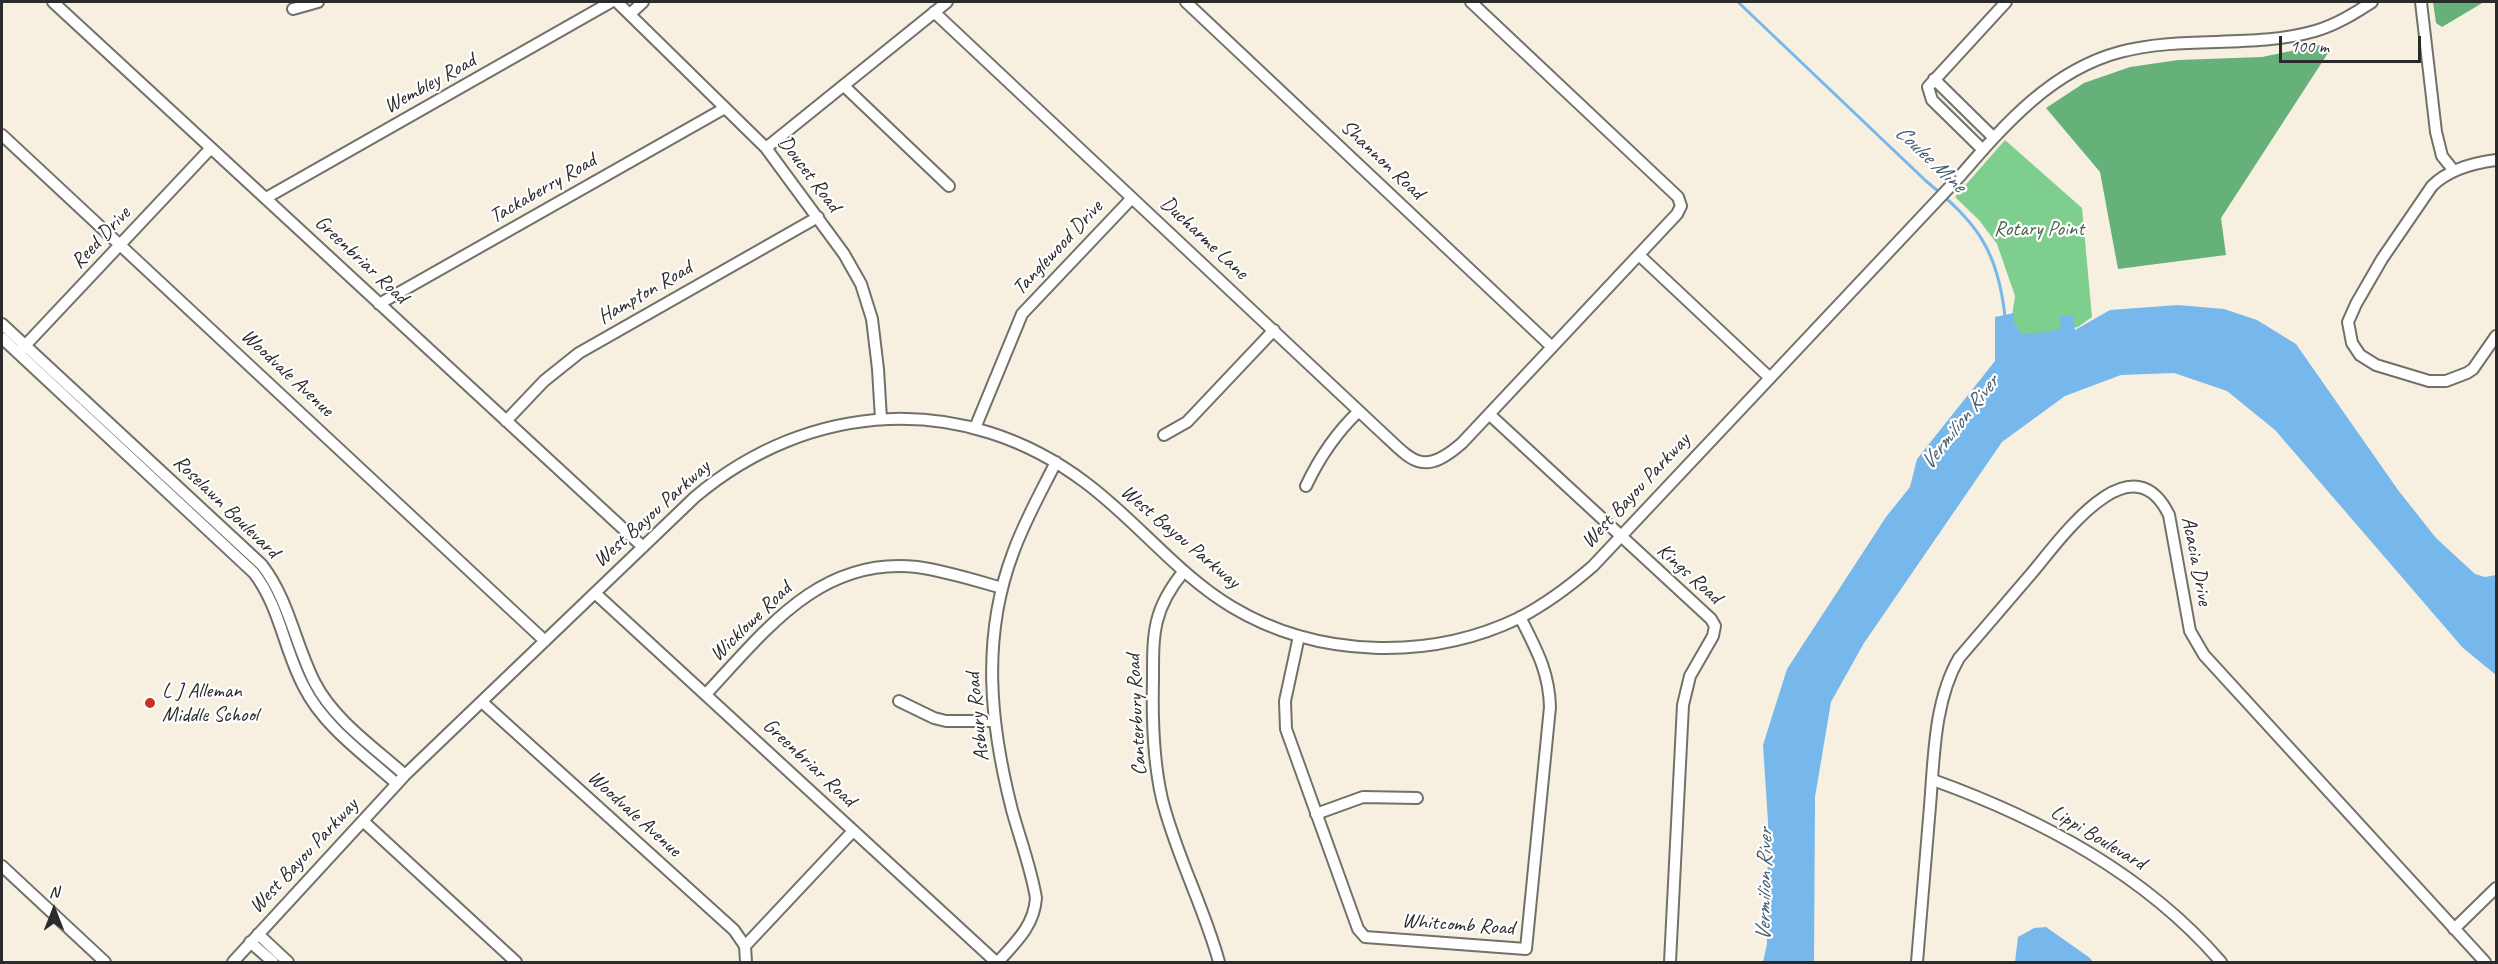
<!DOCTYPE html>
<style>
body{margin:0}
#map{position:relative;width:2498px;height:964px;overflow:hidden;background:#f7f0e1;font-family:Caveat,sans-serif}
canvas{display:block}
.frame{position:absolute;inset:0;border:3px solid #2b2b2b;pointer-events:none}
.north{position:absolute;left:24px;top:880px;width:60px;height:60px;-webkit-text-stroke:4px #fff;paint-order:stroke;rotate:0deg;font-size:16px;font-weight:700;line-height:24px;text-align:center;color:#2b2b2b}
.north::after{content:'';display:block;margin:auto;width:21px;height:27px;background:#2b2b2b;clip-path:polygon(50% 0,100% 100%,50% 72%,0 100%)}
.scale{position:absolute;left:2279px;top:36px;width:142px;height:27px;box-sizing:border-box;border:3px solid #2b2b2b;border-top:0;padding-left:8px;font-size:18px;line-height:21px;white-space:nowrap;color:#2b2b2b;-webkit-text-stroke:4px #fff;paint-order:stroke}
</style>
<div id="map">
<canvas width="2498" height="964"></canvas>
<div class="frame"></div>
<div class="north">N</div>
<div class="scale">100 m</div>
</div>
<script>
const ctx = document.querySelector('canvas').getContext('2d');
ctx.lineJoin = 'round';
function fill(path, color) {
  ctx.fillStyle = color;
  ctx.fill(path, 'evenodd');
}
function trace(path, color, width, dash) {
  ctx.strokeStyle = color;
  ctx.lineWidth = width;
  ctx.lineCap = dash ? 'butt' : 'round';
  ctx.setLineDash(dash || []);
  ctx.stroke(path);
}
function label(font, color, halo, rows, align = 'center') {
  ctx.font = font + ' Caveat,sans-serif';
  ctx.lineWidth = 4.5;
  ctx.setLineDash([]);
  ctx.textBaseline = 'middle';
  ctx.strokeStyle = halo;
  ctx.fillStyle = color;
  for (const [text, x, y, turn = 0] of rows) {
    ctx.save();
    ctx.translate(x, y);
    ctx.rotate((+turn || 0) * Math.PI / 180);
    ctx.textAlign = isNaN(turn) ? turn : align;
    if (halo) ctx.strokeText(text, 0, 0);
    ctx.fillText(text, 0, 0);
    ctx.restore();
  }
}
fill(new Path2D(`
 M2005,140l77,68 10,109 -14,10 -58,10 -9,-14 4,-27 -18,-52 -18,-24 -24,-23z`), '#7ece8e');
fill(new Path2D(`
 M2433,2h51l-42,25 -6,-4z
 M2320,45l8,8 -107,165 5,37 -108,14 -18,-97 -54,-64 38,-25 46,-16 48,-7 84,-3z`), '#66b179');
fill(new Path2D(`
 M2178,305l46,4 33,11 39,24 102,146 38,48 39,36 10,3 11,-2v100l-33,-27 -188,-218 -48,-39 -53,-18 -53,2 -56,21 -63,46 -138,201 -33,59 -16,95 -1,165h-51l4,-18 1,-122 -5,-77 24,-76 99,-152 24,-30 7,-28 78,-98v-44l19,-4v9l7,12 27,-2 13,-4 -1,-12 13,-1 2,15 35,-20z
 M2046,927l44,31 3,4h-78l3,-25 16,-9z`), '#76b8eb');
trace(new Path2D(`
 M1738,2l188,179c51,42 72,69 79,136`), '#76b8eb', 3);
const minor = new Path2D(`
 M53,2l590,545
 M617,2l149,146 78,106 17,30 11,35 6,50 3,50
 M1186,2l366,345
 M2421,2l15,130 6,24 12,15
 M293,9l25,-7
 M934,12l444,417c33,30 43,50 84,14l215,-229 4,-8 -3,-9 -207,-195
 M630,14l13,-12
 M1934,79l59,58
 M844,86l105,100
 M2,135l543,506
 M766,148l181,-146
 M1983,150l-51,-50 -4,-13 78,-85
 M2496,160c-23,3 -47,9 -64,26l-50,73 -26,45 -8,18 4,21 8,12 16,10 53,16h17l21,-8 6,-4 23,-33
 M266,198l345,-196
 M1639,255l131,123
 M379,304l346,-196
 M2,324l260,241c27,35 33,79 53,118 19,37 60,65 90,92
 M2,338l252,235c26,34 30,77 50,114 20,40 61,68 93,97
 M20,351l191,-203
 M1489,414l222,205 4,7 -2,10 -23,40 -7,29 -13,257
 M506,421l38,-40 35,-28 239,-136
 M975,428l47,-114 110,-116
 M1164,435l23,-13 87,-92
 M1306,486c14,-30 30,-53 53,-75
 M1184,571c-32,39 -31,63 -31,110 -1,40 0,79 9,118 14,56 42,108 57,163
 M595,593l401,369
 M1299,636l-14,65 1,28 72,200 7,8 161,12 24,-242c-1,-36 -14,-58 -30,-90
 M706,694c59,-63 114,-138 211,-127 29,4 57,13 85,21
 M899,701l35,17 12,3h48
 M482,702l252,228 11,16 1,16
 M1933,780c108,39 212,94 288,182
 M1316,814l47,-17 54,1
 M363,821l153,141
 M2,866l103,96
 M2454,929l42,-41
 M258,934l30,28
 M250,942l23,20
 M745,946l108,-115
 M233,962l172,-187 290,-278c115,-97 270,-106 391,-14 51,38 91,91 146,124 85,51 198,54 287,11 27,-14 51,-32 74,-52l368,-391c44,-51 91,-105 159,-123 64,-17 132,-3 195,-21 21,-6 40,-18 57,-29
 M998,962c18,-20 36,-36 38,-64 -5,-30 -16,-59 -24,-88 -22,-86 -31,-172 1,-257 11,-31 28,-61 43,-91
 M1917,962c4,-52 9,-104 13,-156 4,-48 4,-105 29,-148 24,-28 48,-56 72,-84 28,-33 100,-137 138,-59l21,116 14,24 281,307`);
trace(minor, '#72706b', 14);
trace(minor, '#fff', 10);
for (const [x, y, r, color] of [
 [150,703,6,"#c8321e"]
]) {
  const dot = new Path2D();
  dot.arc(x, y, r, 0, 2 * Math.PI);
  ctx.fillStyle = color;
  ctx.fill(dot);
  trace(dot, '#fff', 2);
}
label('21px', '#2b2b2b', '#fff', [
 ["Wembley Road",430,84,-29],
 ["Shannon Road",1382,160,43],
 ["Doucet Road",809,174,53],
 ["Tackaberry Road",543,189,-30],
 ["Reed Drive",101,238,-47],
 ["Ducharme Lane",1204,238,43],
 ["Tanglewood Drive",1058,248,-47],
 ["Greenbriar Road",361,260,43],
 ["Hampton Road",645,293,-30],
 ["Woodvale Avenue",287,373,43],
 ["West Bayou Parkway",1636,491,-47],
 ["Roselawn Boulevard",226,507,44],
 ["West Bayou Parkway",652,514,-42],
 ["West Bayou Parkway",1180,537,40],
 ["Acacia Drive",2196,561,79],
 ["Kings Road",1689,574,42],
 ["Wicklowe Road",751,622,-44],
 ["Canterbury Road",1137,715,-93],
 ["Asbury Road",978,717,-96],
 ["Greenbriar Road",809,763,43],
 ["Woodvale Avenue",634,814,42],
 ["Lippi Boulevard",2098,838,31],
 ["West Bayou Parkway",304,856,-47],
 ["Whitcomb Road",1458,925,4]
]);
label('21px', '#48644e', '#fff', [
 ["Rotary Point",2039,229]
]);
label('21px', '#2b2b2b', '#fff', [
 ["L J Alleman",162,691],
 ["Middle School",162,715]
], 'left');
label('italic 22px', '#455c6e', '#fff', [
 ["Coulee Mine",1930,159,43],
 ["Vermilion River",1960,423,-52],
 ["Vermilion River",1765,885,-89]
]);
</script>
